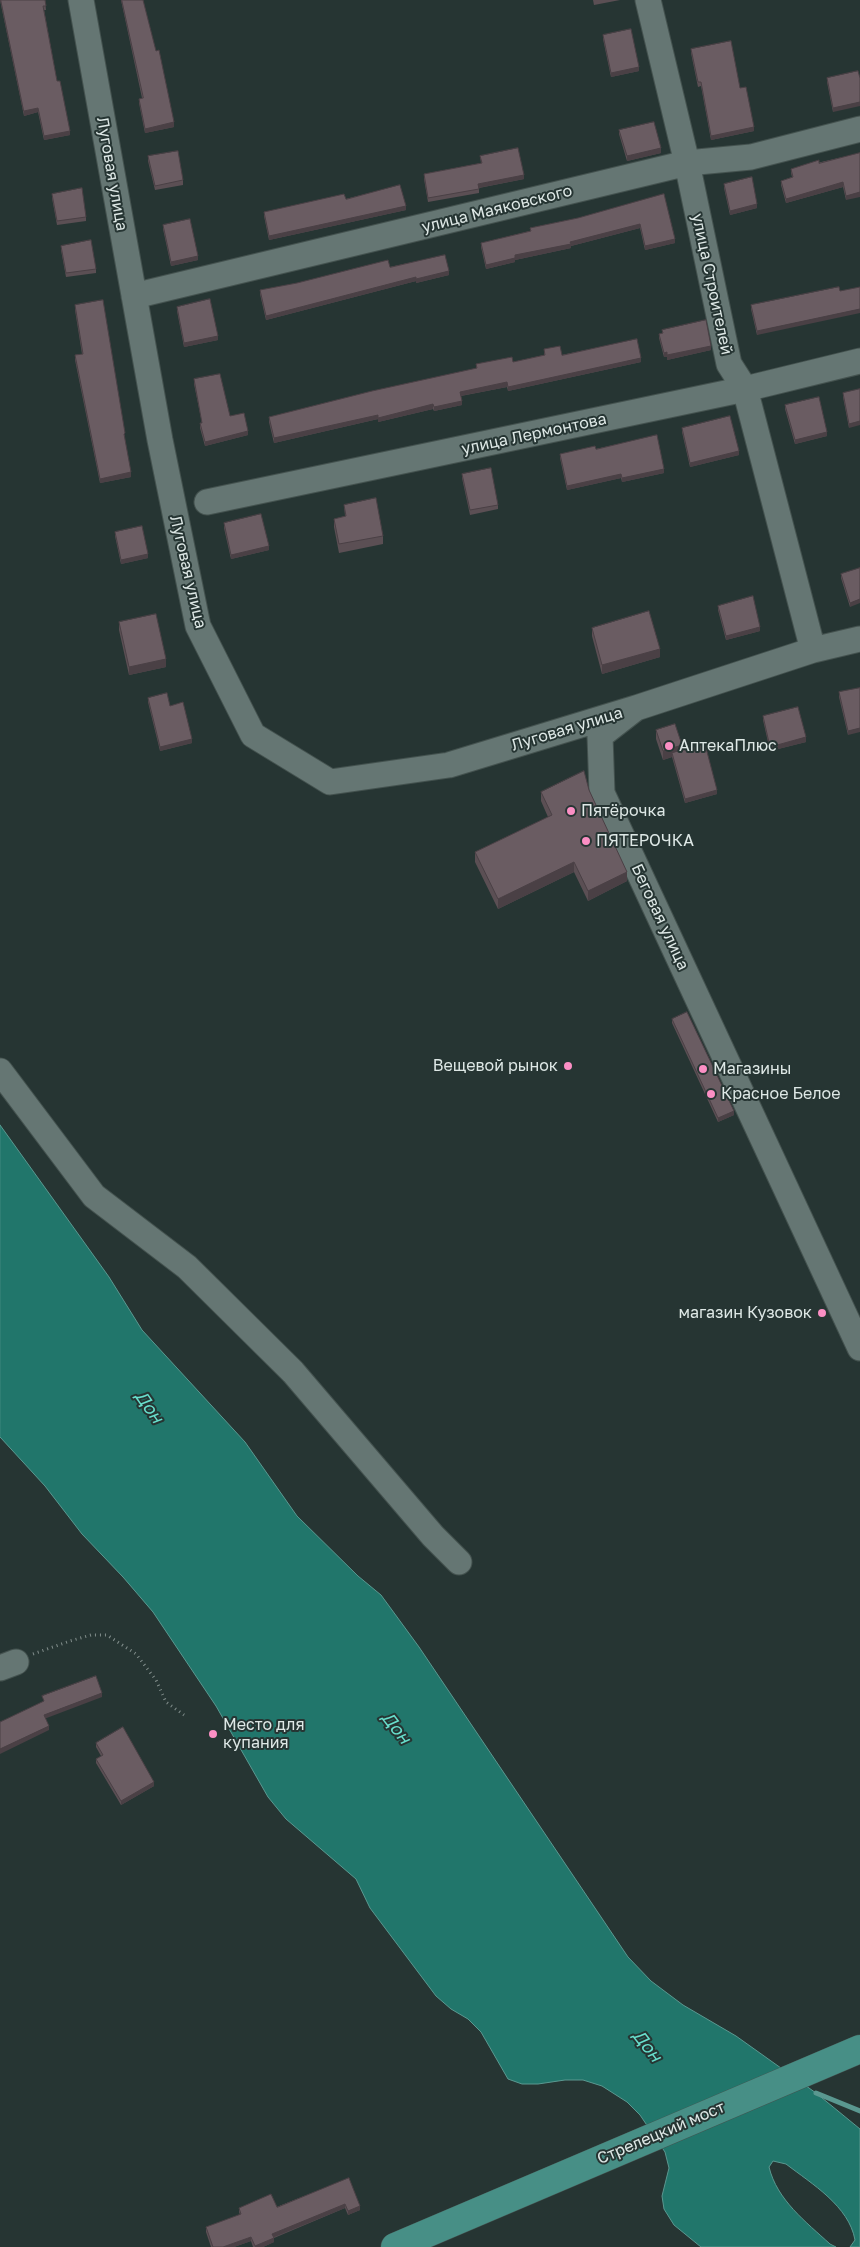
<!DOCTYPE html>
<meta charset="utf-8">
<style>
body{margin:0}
canvas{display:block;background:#263533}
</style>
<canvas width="860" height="2247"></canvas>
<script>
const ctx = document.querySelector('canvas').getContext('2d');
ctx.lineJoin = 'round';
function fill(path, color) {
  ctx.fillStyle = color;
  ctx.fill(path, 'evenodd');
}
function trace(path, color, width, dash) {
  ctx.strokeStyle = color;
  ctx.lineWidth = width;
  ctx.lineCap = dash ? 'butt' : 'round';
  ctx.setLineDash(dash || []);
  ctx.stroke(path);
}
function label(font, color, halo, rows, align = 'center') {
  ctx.font = font + ' "Golos Text",sans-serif';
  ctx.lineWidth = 4;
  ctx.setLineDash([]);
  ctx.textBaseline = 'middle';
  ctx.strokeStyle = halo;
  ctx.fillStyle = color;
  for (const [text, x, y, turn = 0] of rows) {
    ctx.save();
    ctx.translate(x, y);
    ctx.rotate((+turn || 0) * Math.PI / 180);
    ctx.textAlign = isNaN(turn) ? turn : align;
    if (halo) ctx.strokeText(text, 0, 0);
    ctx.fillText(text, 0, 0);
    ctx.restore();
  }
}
const water = new Path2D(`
 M0,1125l109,152 33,53 103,112 52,74 61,60 23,19 38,52 209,310 23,24 32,24 53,31 80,57 44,36v118h-10l5,-7c-6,-34 -43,-56 -69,-76l-13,-3 -4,6c8,33 37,55 61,77l6,3h-135l-27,-22 -10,-16 -2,-13 7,-28 -4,-16 -25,-37 -13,-13 -25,-16 -19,-6h-18l-27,4h-16l-14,-5 -27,-47 -13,-13 -17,-10 -15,-13 -66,-88 -14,-29 -70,-60 -18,-22 -52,-91 -63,-94 -30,-35 -41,-43 -37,-48 -45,-49z`);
fill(water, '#21766b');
trace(water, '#5a9890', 1);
trace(new Path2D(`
 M816,2093l44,18`), '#5a9890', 5);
const minor = new Path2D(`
 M81,0l79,440 38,186 55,109 77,47 119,-17 187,-57
 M648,0l39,163 42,201 16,25 68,261
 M134,296l553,-133 64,-6 109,-28
 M207,502l538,-113 115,-28
 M860,639l-47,11 -177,58 -36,28 2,57 258,555
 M0,1071l94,125 93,71 106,105 140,164 26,26
 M0,1668l16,-6`);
const major = new Path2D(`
 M395,2247l465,-198`);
trace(minor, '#44524f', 27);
trace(major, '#44524f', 29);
trace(new Path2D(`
 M33,1654l37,-13 21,-6h16l29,19 20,26 10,22 18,13`), '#828e8c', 3, [1, 4]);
trace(minor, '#657673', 25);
trace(major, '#478f86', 28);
fill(new Path2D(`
 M0,0h45l1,10h-2l13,71 13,54 -26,5 -6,-28 -14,4z
 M121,0h22l31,127 -29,6 -6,-30v-4l3,-1z
 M593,0h27l-26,5z
 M603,35l36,36 -28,6 -8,-38z
 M691,49l63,82 -43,9 -10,-54 -3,1 -7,-34z
 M827,78h33l-27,34 -6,-30z
 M619,130l42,23 -34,8 -8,-27z
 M860,153l-14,47 -3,-13 -57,16 -5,-18v-4l11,-4 -1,-4v-4z
 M148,156l35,24v5l-28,5 -7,-29z
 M480,156l44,23 -45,9v5l-51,9 -4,-23v-5l57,-11z
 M724,184l33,24 -27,7 -6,-27z
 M52,194l34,23v4l-29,4 -5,-27z
 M664,194l11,49 -30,7 -5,-22 -69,18v2l-56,12v2l-29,7 -5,-22v-4l49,-12v-3l48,-10z
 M346,199l60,11 -137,30 -5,-24v-4z
 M163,225l35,35 -27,6 -8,-37z
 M61,246l35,23v4l-30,4 -5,-27z
 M390,267l59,8 -33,8v-2l-150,39 -6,-26v-4z
 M840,291l-83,44 -6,-26v-4z
 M75,305l50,132 -1,1 7,39 -31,6 -25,-123v-5l7,-1 -7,-44z
 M177,307l41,33 -34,7 -7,-36z
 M662,330l49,20 -44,10v-3h-3l-5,-19v-4l3,-1z
 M544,349l18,6 79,7 -133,29 -1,-4 -46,9 1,9 -28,6 -1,-2 -55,13v-3l-104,24 -5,-21v-5l207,-48v-5l37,-2 31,-7z
 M194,379l36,37 18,19 -43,11 -5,-18v-5h2l-8,-39z
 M860,389l-11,39 -6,-31v-4z
 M785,405l42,31 -32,8 -10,-35z
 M682,428l57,27 -49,12 -8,-35z
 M596,449l68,24 -42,9 -1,-4 -54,12 -7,-32v-4z
 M462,474l36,31v4l-28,6 -8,-37z
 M344,505l39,31v8l-44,9 -5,-26v-8l11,-3z
 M224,523l45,27 -38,9 -7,-31z
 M115,532l33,26 -27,6 -6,-28z
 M860,568l-10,39 -9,-29v-4z
 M718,606l42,25 -34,9 -8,-30z
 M119,622l47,45 -37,8 -10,-45z
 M592,628l68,29 -58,17 -10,-38z
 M860,688l-12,47 -9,-38v-5z
 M148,698l22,8 22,37 -32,8 -12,-49z
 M763,716l43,26 -36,9 -7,-31z
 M656,730l26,20 35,44 -32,9 -13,-46 -9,3 -7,-21z
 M589,790l38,91 -39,20 -14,-29 -76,37 -23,-47v-10l73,-35 -7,-16v-9z
 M672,1019l62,96 -16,7 -46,-99z
 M96,1743l58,43 -33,19 -25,-42v-4l5,-3 -5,-9z
 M349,2178l11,32 -12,5 -3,-7 -71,30v4l-11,5h-10l-2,-6 -17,6h-23l-5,-15v-5l34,-12 -1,-3v-4l38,-1z`), '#5b4f54');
fill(new Path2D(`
 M639,67v4l-28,6v-4z
 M860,102v4l-27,6v-4z
 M38,108v4l-14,4v-5z
 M174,122v5l-29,6v-4z
 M754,127v4l-43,9v-4z
 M70,131v4l-26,5v-4z
 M661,148v5l-34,8v-5z
 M524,175v4l-46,9v-4z
 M843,182v5l-57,16v-4z
 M860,192v5l-14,3v-4z
 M757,204v4l-27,7v-4z
 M406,206v4l-137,30v-4z
 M640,224v4l-69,18v2l-56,12v2l-29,7v-4l29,-10z
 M675,239v4l-30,7v-4z
 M198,256v4l-27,6v-4z
 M449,271v4l-33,8v-4z
 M416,277v4l-150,39v-4z
 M860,309v4l-103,22v-4z
 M218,336v4l-34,7v-4z
 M711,346v4l-44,10v-5z
 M667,352v5h-3v-4z
 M641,358v4l-133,29v-4z
 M507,382v5l-47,9v-4z
 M462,401v4l-28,6v-4z
 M433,404v5l-55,13v-4z
 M378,415v4l-104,24v-5z
 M860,421v4l-11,3v-4z
 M248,431v4l-43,11v-4z
 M827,432v4l-32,8v-4z
 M739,451v4l-49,12v-4z
 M664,469v4l-42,9v-4z
 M131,472v5l-31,6v-4z
 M621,474v4l-54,12v-4z
 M269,546v4l-38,9v-4z
 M148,554v4l-27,6v-4z
 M860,599v4l-10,4v-4z
 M760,627v4l-34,9v-4z
 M660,649v8l-58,17v-9z
 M166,659v8l-37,8v-8z
 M860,728v4l-12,3v-4z
 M806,737v5l-36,9v-4z
 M192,739v4l-32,8v-4z
 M682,745v9l-10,-1v4l-9,3v-9z
 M717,790v4l-32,9v-4z
 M574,862v10l-76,37v-10z
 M627,872v9l-39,20v-10z
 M734,1111v4l-16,7v-4z
 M102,1693v4l-58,22v-4z
 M49,1726v4l-49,24v-5z
 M154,1782v4l-33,19v-4z
 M345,2204v4l-73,30v-4z
 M360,2206v4l-12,5v-4z
 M251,2237v4l-17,6h-11z
 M274,2238v4l-11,5h-8v-1z`), '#4a4045');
const building = new Path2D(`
 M1,0h44l1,6h-3l14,75h3l10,50 -26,5 -6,-28 -14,3z
 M122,0h21l13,51 3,-1 15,72 -29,7 -6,-30 4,-1z
 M631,29l8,38 -28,6 -8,-38z
 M731,41l9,47 6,-1 8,40 -43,9 -10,-54h-3l-7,-33z
 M858,71l2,7v24l-27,6 -6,-30z
 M654,122l7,26 -34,8 -8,-26z
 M518,148l6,27 -46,9 1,5 -51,9 -4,-24 58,-11 -2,-7z
 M178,151l5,29 -28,6 -7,-30z
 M860,153v39l-14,4 -3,-14 -57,17 -5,-18 12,-4 -2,-8 28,-9v3z
 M752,177l5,27 -27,7 -6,-27z
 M400,185l6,21 -137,30 -5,-24 80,-18 2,5z
 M82,188l4,29 -29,4 -5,-27z
 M664,194l11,45 -30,7 -5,-22 -70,18 1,2 -56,11v3l-29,7 -5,-22 50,-12 -1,-3 48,-10z
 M190,219l8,37 -27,6 -8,-37z
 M91,240l5,29 -30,4 -5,-27z
 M445,255l4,16 -33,8v-2l-150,39 -6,-26 37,-7 91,-23 2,7z
 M839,287l1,4 20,-4v22l-103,22 -6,-26z
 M210,299l8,37 -34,7 -7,-36z
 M103,300l22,133 -1,1 7,38 -31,7 -25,-124 8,-1 -8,-49z
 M706,320l5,26 -44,9v-3l-3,1 -5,-19 4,-1 -1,-3z
 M637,339l4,19 -133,29 -1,-5 -47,10 2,9 -28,6 -1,-3 -55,14v-3l-104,23 -5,-21 103,-26 105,-23 -1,-4 36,-7 1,5 32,-7 -1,-6 16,-3 2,9z
 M220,374l10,42 14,-3 4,18 -43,11 -5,-19h2l-8,-44z
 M860,389v32l-11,3 -6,-31z
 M819,397l8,35 -32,8 -10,-35z
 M730,416l9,35 -49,12 -8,-35z
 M657,435l7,34 -42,9 -1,-4 -54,12 -7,-32 35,-8 1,3z
 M491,468l7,37 -28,5 -8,-36z
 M376,498l7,38 -44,8 -5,-25 12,-3 -2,-11z
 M261,514l8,32 -38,9 -7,-32z
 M142,526l6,28 -27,6 -6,-28z
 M860,568v31l-10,4 -9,-29z
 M753,596l7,31 -34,9 -8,-30z
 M649,611l11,38 -58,16 -10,-37z
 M156,614l10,45 -37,8 -10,-45z
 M860,688v40l-12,3 -9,-39z
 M167,693l3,13 13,-4 9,37 -32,8 -12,-49z
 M798,707l8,30 -36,10 -7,-31z
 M675,724l7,21 -19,6 -7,-21z
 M705,744l12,46 -32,9 -13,-46z
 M584,771l5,19 38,82 -39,19 -14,-29 -76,37 -23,-47 77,-37 -11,-23z
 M687,1012l47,99 -16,7 -46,-99z
 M96,1676l6,17 -58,22 5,11 -49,23v-27l44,-21 -2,-5z
 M123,1727l31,55 -33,19 -25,-42 7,-4 -7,-12z
 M349,2178l11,28 -12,5 -3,-7 -73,30 2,4 -19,8 -4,-9 -28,10h-10l-7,-20 35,-13 -2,-6 32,-14 6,13z`);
fill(building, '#6a5c62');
trace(building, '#4a4045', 1);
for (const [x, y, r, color] of [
 [669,746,5,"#fb8fc4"],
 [571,811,5,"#fb8fc4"],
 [586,841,5,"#fb8fc4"],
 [568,1066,5,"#fb8fc4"],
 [703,1069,5,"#fb8fc4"],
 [711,1094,5,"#fb8fc4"],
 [822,1313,5,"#fb8fc4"],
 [213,1734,5,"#fb8fc4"]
]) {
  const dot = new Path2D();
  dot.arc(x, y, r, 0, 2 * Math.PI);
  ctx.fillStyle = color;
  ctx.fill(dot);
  trace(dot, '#263533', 2);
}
label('16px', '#dee8e6', '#263533', [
 ["Луговая улица",112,174,80],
 ["улица Маяковского",497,209,-14],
 ["улица Строителей",712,284,78],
 ["улица Лермонтова",534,434,-12],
 ["Луговая улица",188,572,77],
 ["Луговая улица",567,729,-17],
 ["Беговая улица",660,917,65],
 ["Стрелецкий мост",661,2133,-23]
]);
label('16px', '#dee8e6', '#263533', [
 ["АптекаПлюс",679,746],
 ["Пятёрочка",581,811],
 ["ПЯТЕРОЧКА",596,841],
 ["Вещевой рынок",558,1066,"right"],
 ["Магазины",713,1069],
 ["Красное Белое",721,1094],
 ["магазин Кузовок",812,1313,"right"],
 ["Место для",223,1725],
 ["купания",223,1743]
], 'left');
label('italic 18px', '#68dfcd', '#263533', [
 ["Дон",149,1407,55],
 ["Дон",396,1728,52],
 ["Дон",647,2046,52]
]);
</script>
